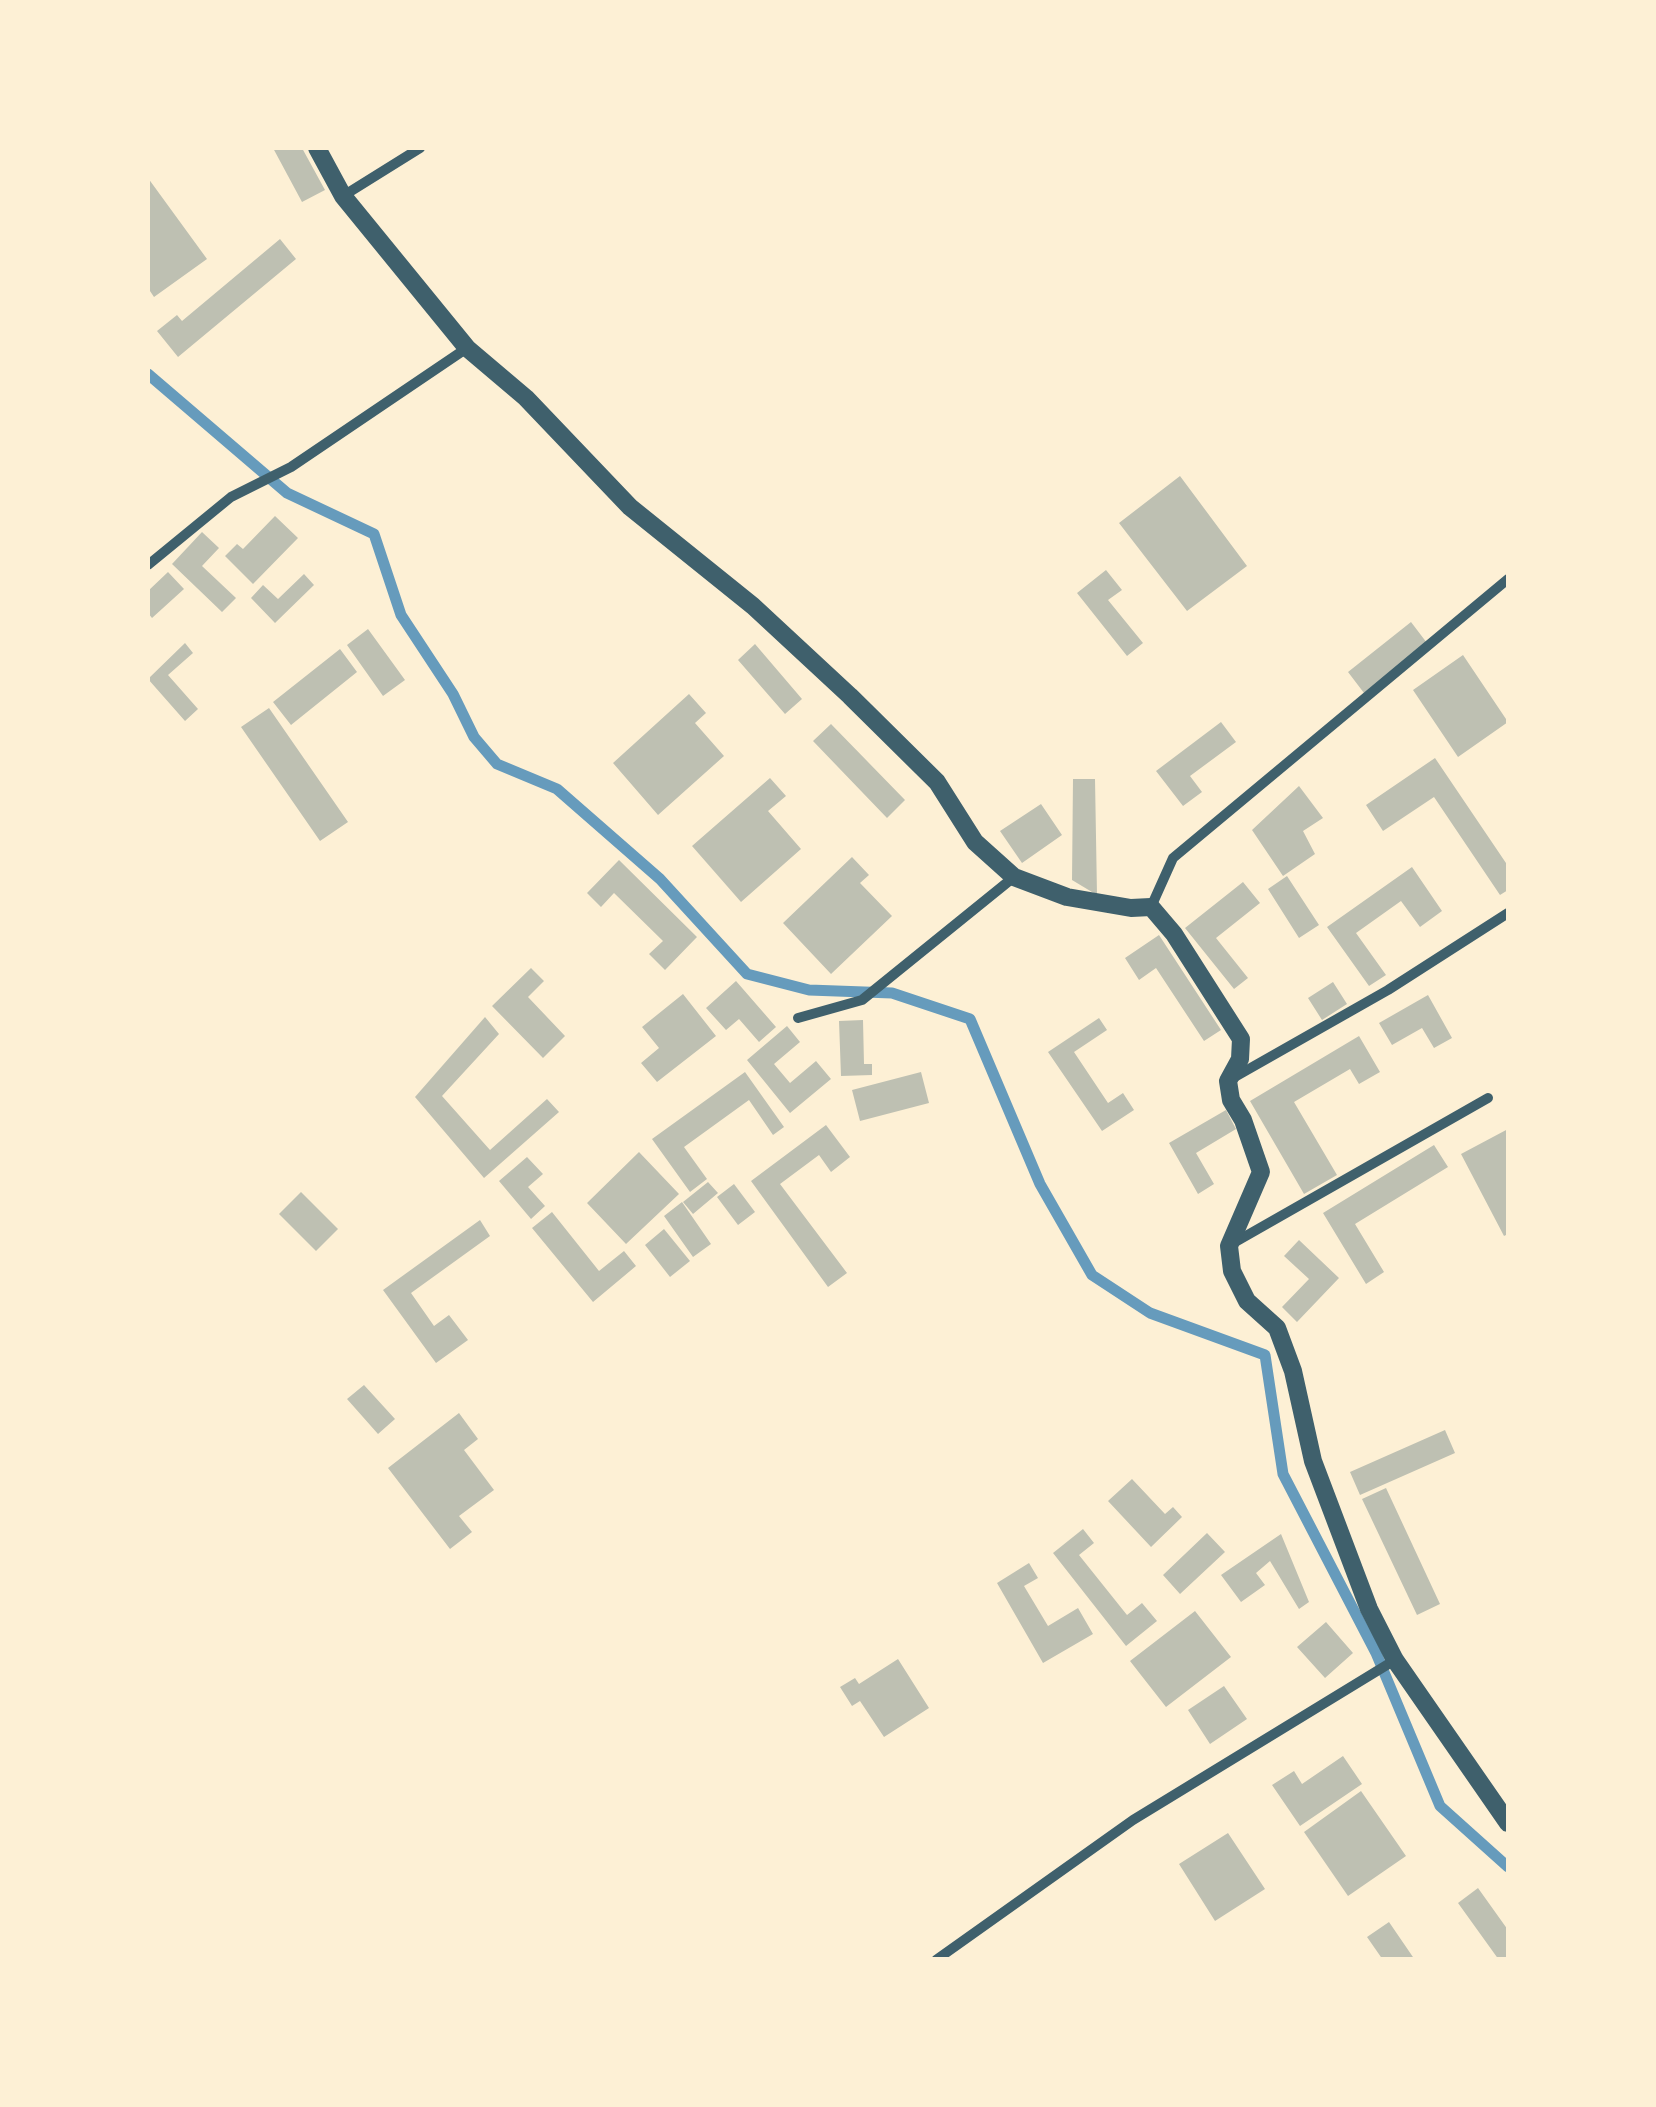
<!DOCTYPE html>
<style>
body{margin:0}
#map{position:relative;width:1656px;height:2107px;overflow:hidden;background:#fdf0d5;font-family:"Fira Sans Condensed",sans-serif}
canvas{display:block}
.frame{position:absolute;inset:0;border:150px solid #fdf0d5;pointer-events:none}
</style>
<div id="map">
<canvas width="1656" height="2107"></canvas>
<div class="frame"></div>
</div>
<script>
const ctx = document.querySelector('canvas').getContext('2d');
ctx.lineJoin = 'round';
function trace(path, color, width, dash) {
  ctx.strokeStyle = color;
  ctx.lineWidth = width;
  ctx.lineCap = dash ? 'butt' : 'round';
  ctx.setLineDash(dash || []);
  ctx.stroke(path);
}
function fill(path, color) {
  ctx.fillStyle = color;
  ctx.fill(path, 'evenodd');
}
trace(new Path2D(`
 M148,374l139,119 87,41 27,81 52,79 21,43 23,27 60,25 103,90 87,95 62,16 83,3 78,26 70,165 52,91 58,38 115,42 18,119 93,179 64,153 68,61`), '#669bbc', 11);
fill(new Path2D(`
 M273,148h29l23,42 -23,12z
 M148,178l59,81 -53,38 -6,-9z
 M280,239l16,20 -118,98 -21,-26 20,-16 5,6z
 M1180,476l67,90 -60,45 -68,-88z
 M275,516l23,22 -45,46 -28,-28 12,-12 6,5z
 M202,532l17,16 -17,18 34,32 -14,14 -50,-48z
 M1106,570l16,20 -14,10 35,43 -16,13 -50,-63z
 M168,572l16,17 -32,29 -4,-5v-22z
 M304,574l10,11 -39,38 -24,-25 12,-13 15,14z
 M1411,622l16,21 -63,50 -16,-21z
 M368,629l37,51 -22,16 -36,-51z
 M185,643l8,10 -25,22 30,34 -13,12 -37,-42z
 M755,644l47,55 -17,15 -47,-54z
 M340,649l17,23 -66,53 -18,-23z
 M1463,655l45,67 -50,35 -45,-67z
 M689,694l17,19 -11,10 29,33 -66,59 -45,-52z
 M269,708l79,114 -28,19 -79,-114z
 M1221,722l15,20 -46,34 12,16 -19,14 -27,-35z
 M831,724l74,76 -18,18 -74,-77z
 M1435,758l73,108v24l-8,5 -66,-98 -51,34 -17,-26z
 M770,778l16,18 -18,15 33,38 -60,53 -49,-56z
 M1073,779h22l2,116 -25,-15z
 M1299,786l24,32 -20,13 12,23 -32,22 -31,-46z
 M1041,804l21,31 -40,28 -22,-32z
 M852,857l17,18 -9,8 32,33 -61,58 -48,-51z
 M619,860l78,77 -32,33 -16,-16 14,-13 -49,-48 -13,14 -14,-14z
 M1412,867l30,44 -22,16 -19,-26 -45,32 30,42 -17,11 -42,-59z
 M1287,876l32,49 -20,13 -31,-49z
 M1243,882l17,21 -44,35 32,40 -14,11 -49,-61z
 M1159,935l62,95 -17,11 -48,-73 -17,12 -14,-22z
 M531,968l13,13 -16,16 37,39 -22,22 -51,-52z
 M736,981l40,46 -17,15 -20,-23 -13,11 -20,-22z
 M1333,982l14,22 -25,16 -14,-22z
 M683,994l33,42 -59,46 -16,-19 18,-15 -17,-21z
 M1428,995l24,43 -18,10 -12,-20 -30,17 -13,-22z
 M485,1017l14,17 -57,62 48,54 57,-51 12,13 -75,66 -69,-81z
 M1099,1018l8,12 -33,22 34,51 15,-10 11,17 -32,21 -54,-79z
 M863,1020l1,44h8v11l-31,1 -2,-55z
 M787,1026l13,16 -26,22 16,19 26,-22 15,18 -41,34 -43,-53z
 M1359,1036l21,36 -21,12 -9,-15 -56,33 43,73 -33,19 -54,-93z
 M745,1072l39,55 -11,8 -24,-35 -65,47 23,32 -17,13 -38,-53z
 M921,1072l8,31 -69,18 -8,-31z
 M1226,1110l10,19 -40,24 18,31 -16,10 -29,-51z
 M826,1125l24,32 -19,15 -12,-17 -39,29 67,89 -19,14 -77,-106z
 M1508,1129v105l-4,2 -43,-82z
 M1434,1145l14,22 -93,57 29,48 -18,12 -43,-71z
 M639,1152l40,42 -53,50 -39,-41z
 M527,1157l16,17 -15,13 17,19 -14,13 -32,-38z
 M708,1182l10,11 -25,21 -10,-12z
 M734,1184l21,28 -17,13 -21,-28z
 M301,1192l37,37 -22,22 -37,-37z
 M682,1202l29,42 -18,13 -29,-41z
 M552,1212l47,59 25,-20 12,15 -43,36 -61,-74z
 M480,1220l10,16 -79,57 23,33 15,-11 19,25 -32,23 -53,-73z
 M664,1229l26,32 -20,16 -25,-32z
 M1299,1240l40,38 -42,44 -15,-15 27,-28 -25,-23z
 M364,1385l31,34 -17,15 -31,-35z
 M459,1413l19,26 -14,11 30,40 -35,26 13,16 -22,17 -62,-81z
 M1445,1430l10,23 -95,42 -10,-23z
 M1132,1479l33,35 8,-7 9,10 -31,30 -43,-46z
 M1386,1488l54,116 -23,11 -55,-116z
 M1083,1529l11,14 -15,12 48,60 15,-12 15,18 -31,25 -73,-93z
 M1207,1533l18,19 -45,42 -17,-19z
 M1281,1534l28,68 -10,7 -29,-48 -14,12 9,12 -24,17 -20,-27z
 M1029,1563l9,15 -14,8 24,40 30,-18 15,26 -50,29 -46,-80z
 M1195,1611l36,46 -65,50 -36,-46z
 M1326,1622l27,31 -28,25 -28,-31z
 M898,1659l31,49 -45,29 -24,-36 -8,5 -12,-19 15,-9 4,6z
 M1224,1686l23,33 -37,25 -22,-34z
 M1343,1756l19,28 -62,42 -28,-41 22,-14 8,13z
 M1361,1791l45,65 -58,40 -44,-64z
 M1228,1833l37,56 -50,32 -36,-57z
 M1478,1888l30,42v30h-9l-41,-57z
 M1389,1922l26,38h-32l-16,-23z`), '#bec0b2');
trace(new Path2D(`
 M343,196l77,-48
 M148,565l83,-68 60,-30 176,-119
 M1151,907l22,-49 335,-279
 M798,1018l64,-18 152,-123
 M1233,1078l155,-88 120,-77
 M1230,1245l258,-147
 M936,1960l197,-140 262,-160`), '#3f606c', 10);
trace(new Path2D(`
 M317,148l26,48 124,152 59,50 104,109 123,99 97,90 87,86 38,60 39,35 53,20 64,11 20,-1 23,27 67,105 -1,20 -12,22 3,19 12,20 18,52 -32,74 3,25 15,30 30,27 16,43 20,90 56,148 26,51 113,163`), '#3f606c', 18);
</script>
